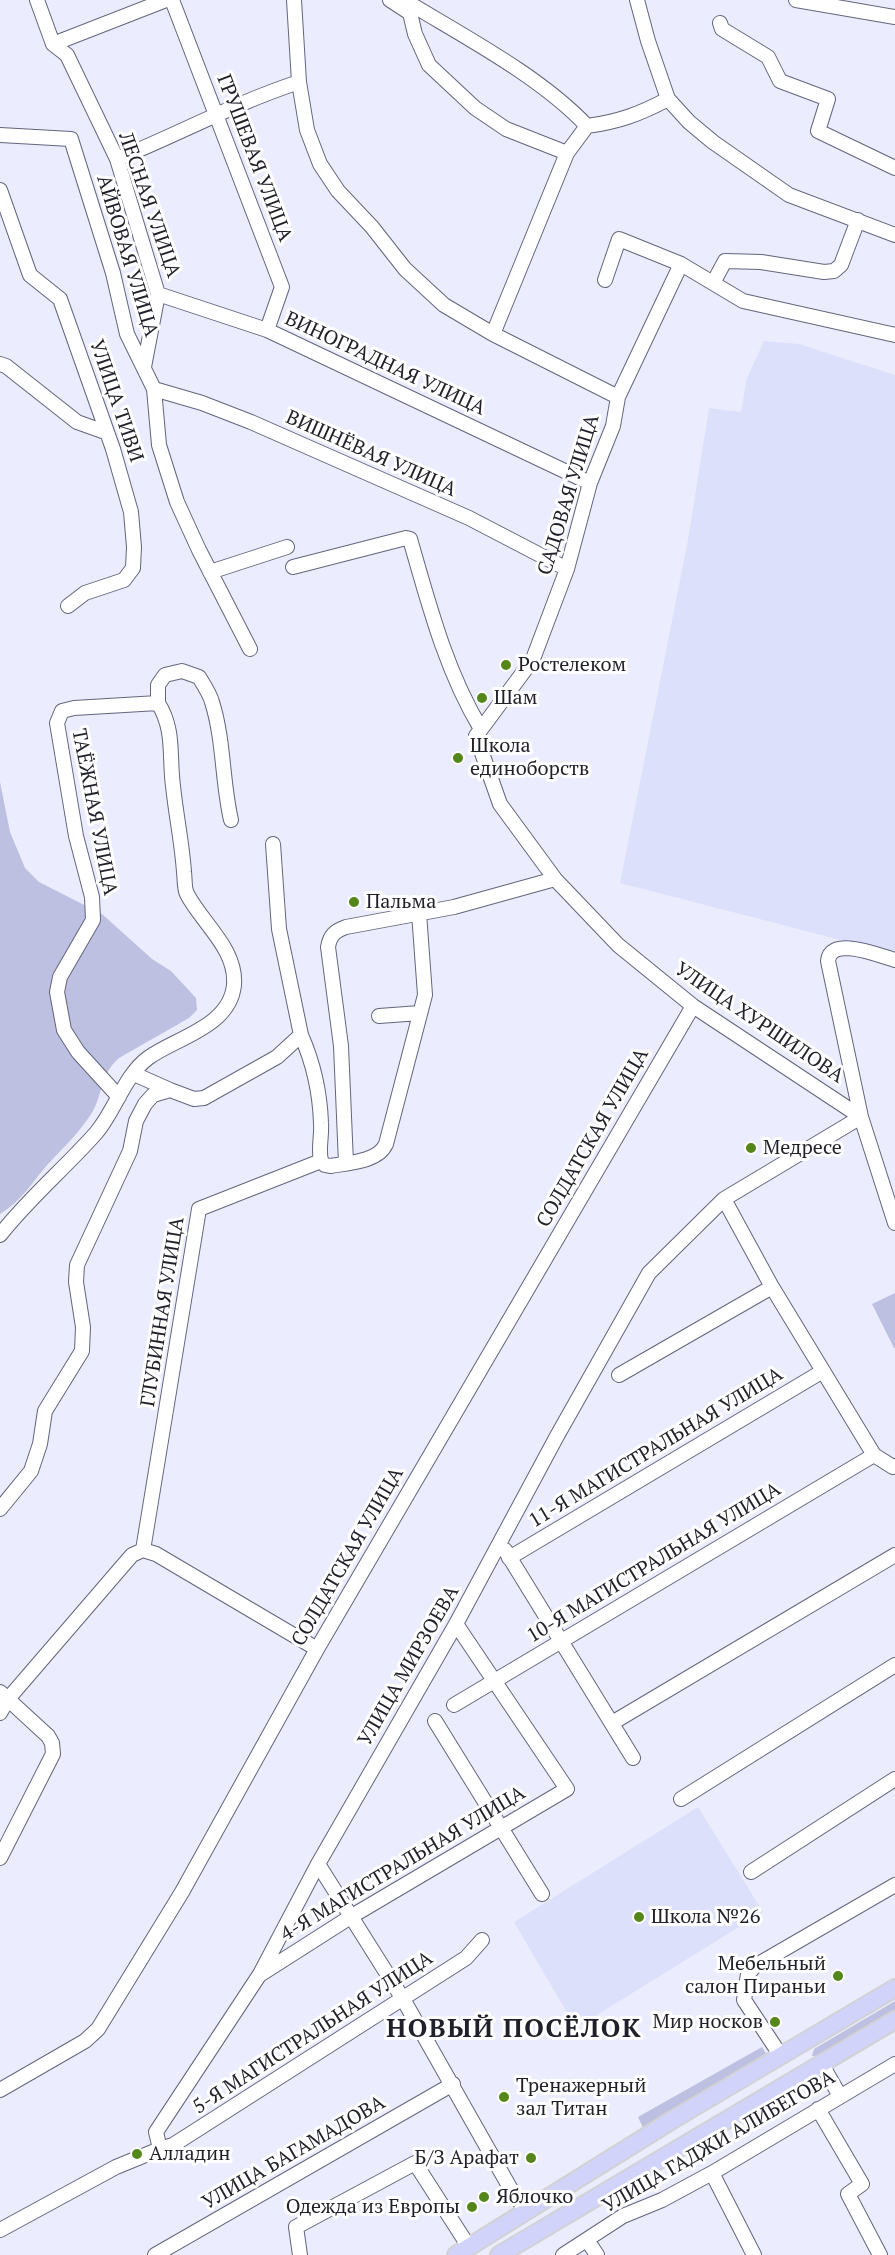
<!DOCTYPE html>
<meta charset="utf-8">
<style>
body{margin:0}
canvas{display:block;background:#ebecfd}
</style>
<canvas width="895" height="2255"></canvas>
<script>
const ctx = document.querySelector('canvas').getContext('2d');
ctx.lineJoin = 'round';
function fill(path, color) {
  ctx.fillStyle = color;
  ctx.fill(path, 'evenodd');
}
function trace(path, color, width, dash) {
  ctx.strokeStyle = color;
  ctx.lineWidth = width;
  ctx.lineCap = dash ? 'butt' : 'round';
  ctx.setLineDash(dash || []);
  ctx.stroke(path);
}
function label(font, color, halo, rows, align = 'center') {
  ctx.font = font + ' "PT Serif",serif';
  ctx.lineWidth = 6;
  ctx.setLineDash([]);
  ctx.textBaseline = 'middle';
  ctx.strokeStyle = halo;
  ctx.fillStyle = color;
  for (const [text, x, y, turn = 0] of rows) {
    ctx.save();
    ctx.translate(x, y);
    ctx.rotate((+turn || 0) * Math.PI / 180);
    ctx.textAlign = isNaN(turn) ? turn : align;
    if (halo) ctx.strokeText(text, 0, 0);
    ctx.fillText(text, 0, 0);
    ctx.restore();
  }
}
fill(new Path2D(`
 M764,341l35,3 96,31v579l-275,-71 68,-343 21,-132 32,4 6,-34z
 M698,1807l65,105 -187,116 -62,-106z`), '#dde0fb');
fill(new Path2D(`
 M0,782l10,50 15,36 14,14 63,32 50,45 19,12 25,27 1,12 -8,8 -70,40c-19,17 -15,32 -26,53 -12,20 -29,36 -45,53 -15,17 -27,38 -48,50z
 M895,1293v55h-1l-22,-44z
 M895,2001v10l-76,45h-7l2,-7z
 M762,2047l6,10 -123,75 -7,-15z`), '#bdc0e0');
const minor = new Path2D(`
 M37,0l16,44 14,11 50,104 41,135 -14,73
 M172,0l110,287 -15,43
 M294,0l5,82 8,48 13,34 18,27 34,36 33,42 39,36 49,29 125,63
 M390,0l20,13 5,21 14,31 46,43 31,21 61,24
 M404,0c59,36 136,76 183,126 31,-4 53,-12 81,-27
 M637,0l11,41 20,58 21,23 24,20 76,53 106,40
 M796,0l99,17
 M720,23l2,6 46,28 12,24 48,18 -10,32 77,37
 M53,44l113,-44
 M0,135l71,4 42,134 14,61 27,55 5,56 18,57 22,48 51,99
 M117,159c62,-25 118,-56 182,-77
 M0,190l30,85 30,24 53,150 18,63 3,35 -1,21 -9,12 -39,13 -17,13
 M681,264l-63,133 -5,29 -23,57 -23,86 -34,90 -57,77 24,68 55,75 63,66 75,61 168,111
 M605,280l14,-41 62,25 62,37 152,34
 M713,283l12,-22 36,1 63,10 10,-1 7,-6 17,-45
 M158,294l109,36 323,153
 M493,334l74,-181 20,-27
 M0,364l6,2 71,56 28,10
 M154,389l48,14 49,19 218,96 98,51
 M293,567l113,-29 4,1c19,66 36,132 71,190
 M210,572l77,-25
 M158,703v-18l7,-10 17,-4 17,6c5,8 11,17 13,25 12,38 10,79 19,118
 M895,960c-15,-4 -65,-25 -67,1l33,156 34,106
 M379,1016l41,-3
 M301,1035c12,27 19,59 20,88 1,13 -3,26 0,38l4,4 5,1c18,-3 48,-4 56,-22l39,-149 -6,-82
 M134,1074l36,16
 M119,1097l-41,-45 -14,-22 -7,-38 3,-15 33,-57 -1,-23 -16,-61 -19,-113 5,-12 12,-3 84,-5
 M346,1163l-5,-117 -13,-99c2,-12 7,-16 18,-20l108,-20 101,-28
 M724,1199l48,88 102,168 19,12 2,-1
 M0,1235c29,-37 65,-67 96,-102 19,-22 28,-57 52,-75 27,-20 82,-31 86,-73 3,-36 -32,-62 -47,-91 -3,-6 -2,-15 -3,-22 -2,-29 -8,-57 -11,-86 -4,-30 2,-56 -15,-83
 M619,1375l153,-88
 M0,1509l31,-38 9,-27 5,-33 37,-60 1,-24 -7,-45 1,-17 53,-114 6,-30 9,-17 8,-9 17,-5 24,9 10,-1 73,-41 24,-22 -22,-106 -6,-85
 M143,1550l56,-341 122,-48
 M505,1550l128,208
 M509,1558l314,-187
 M0,1692l48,44 4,7 1,11 -53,104
 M454,1705l420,-250
 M0,1713l8,-14 124,-144 11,-5 13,4 161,95
 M435,1721l107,173
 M612,1723l283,-168
 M681,1799l214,-134
 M318,1864l85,135 110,194 14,18
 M751,1872l144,-93
 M261,1974l91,-58 215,-127 -111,-165
 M781,2056l-37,-56 4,-26 7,-8 140,-81
 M821,2063l19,33
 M0,2090l85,-49 13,-12 84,-137 135,-243 376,-643
 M818,2109l44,75 -14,10 32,61
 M160,2149l13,-4 293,-187 16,-18
 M712,2173l42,82
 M0,2230l116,-63 44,-18 -4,-17 104,-158 58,-110 138,-240 101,-188 92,-163 75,-74 137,-82
 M587,2240l10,15
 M155,2255l298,-171
 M300,2255l-4,-28 119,-64 54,84
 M563,2255l60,-39 39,-16 50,-27 183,-109`);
const major = new Path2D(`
 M456,2255l218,-136 221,-131
 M499,2255l396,-235`);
trace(minor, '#63657d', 16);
trace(major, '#d2d2d4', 20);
trace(minor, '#fff', 14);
trace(major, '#d1d3fa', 16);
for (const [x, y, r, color] of [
 [506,665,6,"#558619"],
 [482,698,6,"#558619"],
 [458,758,6,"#558619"],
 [354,902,6,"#558619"],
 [751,1148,6,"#558619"],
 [639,1917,6,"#558619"],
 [838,1976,6,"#558619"],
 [775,2022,6,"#558619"],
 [504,2097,6,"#558619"],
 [137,2154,6,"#558619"],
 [531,2158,6,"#558619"],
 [484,2197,6,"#558619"],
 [472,2207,6,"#558619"]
]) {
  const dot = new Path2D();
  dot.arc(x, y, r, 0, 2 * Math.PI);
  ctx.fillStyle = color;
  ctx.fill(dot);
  trace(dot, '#fff', 2);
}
label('20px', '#1f2029', '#fff', [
 ["ГРУШЕВАЯ УЛИЦА",254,158,69],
 ["ЛЕСНАЯ УЛИЦА",149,205,71],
 ["АЙВОВАЯ УЛИЦА",127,256,73],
 ["ВИНОГРАДНАЯ УЛИЦА",385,364,25],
 ["УЛИЦА ТИВИ",116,401,71],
 ["ВИШНЁВАЯ УЛИЦА",371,454,24],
 ["САДОВАЯ УЛИЦА",569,495,-73],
 ["ТАЁЖНАЯ УЛИЦА",94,812,79],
 ["УЛИЦА ХУРШИЛОВА",759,1023,34],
 ["СОЛДАТСКАЯ УЛИЦА",593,1138,-60],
 ["ГЛУБИННАЯ УЛИЦА",163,1312,-81],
 ["11-Я МАГИСТРАЛЬНАЯ УЛИЦА",656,1448,-31],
 ["СОЛДАТСКАЯ УЛИЦА",348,1557,-60],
 ["10-Я МАГИСТРАЛЬНАЯ УЛИЦА",654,1563,-31],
 ["УЛИЦА МИРЗОЕВА",409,1666,-60],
 ["4-Я МАГИСТРАЛЬНАЯ УЛИЦА",403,1864,-31],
 ["5-Я МАГИСТРАЛЬНАЯ УЛИЦА",313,2033,-33],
 ["УЛИЦА ГАДЖИ АЛИБЕГОВА",719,2142,-30],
 ["УЛИЦА БАГАМАДОВА",294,2153,-30]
]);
label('20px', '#1f2029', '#fff', [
 ["Ростелеком",518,665],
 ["Шам",494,698],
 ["Школа",470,746],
 ["единоборств",470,769],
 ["Пальма",366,902],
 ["Медресе",763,1148],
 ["Школа №26",651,1917],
 ["Мебельный",826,1964,"right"],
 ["салон Пираньи",826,1987,"right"],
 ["Мир носков",763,2022,"right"],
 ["Тренажерный",516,2086],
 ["зал Титан",516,2109],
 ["Алладин",149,2154],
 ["Б/З Арафат",519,2158,"right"],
 ["Яблочко",496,2197],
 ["Одежда из Европы",460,2207,"right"]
], 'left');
ctx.letterSpacing = '1.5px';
label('bold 26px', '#1f2029', '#fff', [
 ["НОВЫЙ ПОСЁЛОК",514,2030]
]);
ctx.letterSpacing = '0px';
</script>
